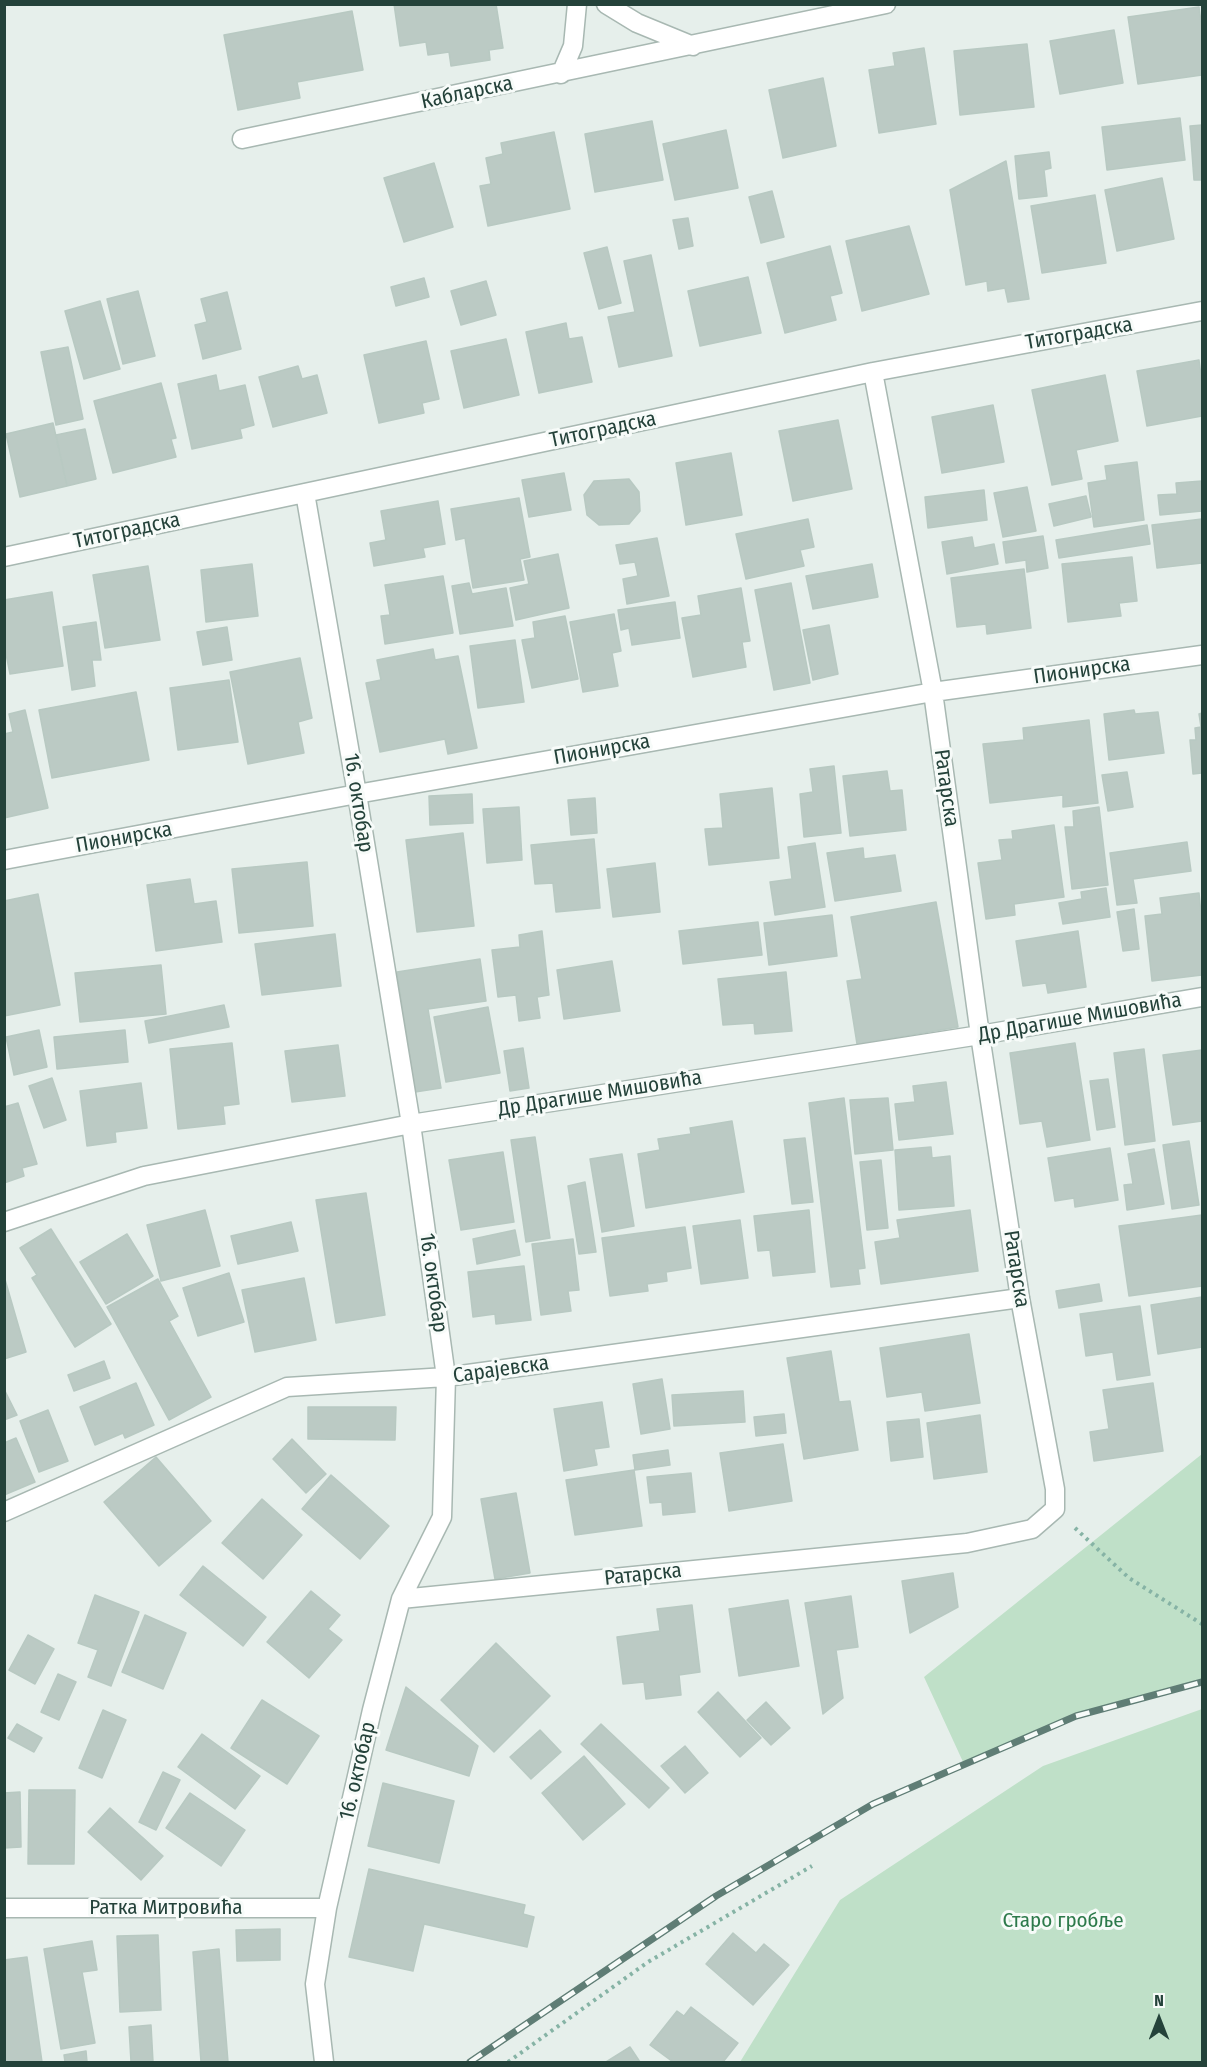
<!DOCTYPE html>
<meta charset="utf-8">
<style>
body{margin:0}
#map{position:relative;width:1207px;height:2067px;overflow:hidden;background:#e6efeb;font-family:"Fira Sans Condensed",sans-serif}
canvas{display:block}
.frame{position:absolute;inset:0;border:6px solid #24423a;pointer-events:none}
.north{position:absolute;left:1129px;top:1989px;width:60px;height:60px;-webkit-text-stroke:4px #f7fbf9;paint-order:stroke;rotate:0deg;font-size:16px;font-weight:700;line-height:24px;text-align:center;color:#24423a}
.north::after{content:'';display:block;margin:auto;width:21px;height:27px;background:#24423a;clip-path:polygon(50% 0,100% 100%,50% 72%,0 100%)}
</style>
<div id="map">
<canvas width="1207" height="2067"></canvas>
<div class="frame"></div>
<div class="north">N</div>
</div>
<script>
const ctx = document.querySelector('canvas').getContext('2d');
ctx.lineJoin = 'round';
function fill(path, color) {
  ctx.fillStyle = color;
  ctx.fill(path, 'evenodd');
}
function trace(path, color, width, dash) {
  ctx.strokeStyle = color;
  ctx.lineWidth = width;
  ctx.lineCap = dash ? 'butt' : 'round';
  ctx.setLineDash(dash || []);
  ctx.stroke(path);
}
function label(font, color, halo, rows, align = 'center') {
  ctx.font = font + ' "Fira Sans Condensed",sans-serif';
  ctx.lineWidth = 6;
  ctx.setLineDash([]);
  ctx.textBaseline = 'middle';
  ctx.strokeStyle = halo;
  ctx.fillStyle = color;
  for (const [text, x, y, turn = 0] of rows) {
    ctx.save();
    ctx.translate(x, y);
    ctx.rotate((+turn || 0) * Math.PI / 180);
    ctx.textAlign = isNaN(turn) ? turn : align;
    if (halo) ctx.strokeText(text, 0, 0);
    ctx.fillText(text, 0, 0);
    ctx.restore();
  }
}
fill(new Path2D(`
 M1202,1454v228l-126,34 -112,48 -40,-87z
 M1202,1709v353h-462l100,-162 203,-134z`), '#bfe0c8');
const building = new Path2D(`
 M394,4h102l7,44 -14,2 1,10 -39,6 -2,-14 -21,3 -2,-13 -26,4z
 M1199,7l3,22v46l-64,9 -10,-67z
 M352,11l11,59 -66,12 3,16 -62,12 -14,-75z
 M1114,30l9,53 -63,11 -10,-53z
 M1027,44l7,63 -74,8 -6,-64z
 M924,48l12,76 -57,9 -10,-63 26,-4 -2,-13z
 M823,78l13,68 -53,12 -14,-68z
 M1180,118l5,42 -78,10 -5,-43z
 M652,121l11,59 -68,12 -10,-58z
 M1202,125v55h-8l-4,-54z
 M726,130l12,58 -63,12 -12,-56z
 M554,132l16,77 -82,17 -8,-40 11,-2 -5,-26 17,-4 -2,-11z
 M1049,152l2,16 -7,2 3,26 -28,3 -4,-43z
 M1006,161l23,138 -21,3 -3,-14 -17,3 -1,-10 -21,4 -16,-95z
 M434,163l19,64 -49,15 -20,-64z
 M1162,178l12,61 -57,12 -12,-61z
 M772,191l12,46 -23,6 -12,-46z
 M1095,195l11,68 -64,10 -11,-67z
 M688,218l5,28 -14,3 -6,-29z
 M909,226l20,68 -67,17 -16,-70z
 M830,246l12,47 -12,3 6,24 -51,13 -18,-70z
 M607,247l14,56 -22,6 -15,-56z
 M651,255l21,101 -53,11 -11,-50 27,-5 -11,-51z
 M748,277l13,56 -61,13 -12,-55z
 M424,278l5,19 -33,9 -5,-19z
 M486,281l10,34 -35,10 -10,-34z
 M138,291l17,65 -32,8 -16,-65z
 M227,292l14,57 -38,10 -8,-34 12,-3 -6,-23z
 M100,301l20,68 -36,10 -19,-68z
 M566,323l3,16 13,-2 10,45 -53,11 -13,-61z
 M506,339l13,56 -55,13 -13,-57z
 M426,341l13,58 -17,4 2,10 -45,10 -15,-68z
 M68,347l15,72 -27,6 -15,-73z
 M1199,360l3,23v33l-55,10 -10,-55z
 M298,366l4,13 15,-4 10,38 -54,14 -14,-50z
 M216,375l3,16 26,-6 9,40 -14,4 2,9 -50,11 -14,-65z
 M1105,375l13,66 -42,9 6,29 -30,6 -20,-95z
 M161,383l15,55 -5,1 5,18 -63,16 -19,-72z
 M993,405l11,57 -62,11 -10,-56z
 M838,420l14,69 -59,12 -14,-70z
 M53,423l14,63 -47,11 -14,-63z
 M85,429l11,50 -29,7 -11,-51z
 M731,453l11,62 -56,10 -10,-62z
 M1137,462l7,58 -50,7 -6,-44 19,-3 -2,-14z
 M564,473l7,37 -42,7 -7,-37z
 M629,479l10,13 1,19 -11,13 -30,1 -12,-10 -3,-20 10,-14z
 M1202,481v30l-42,4 -2,-20 19,-1 -1,-11z
 M1027,487l9,44 -33,6 -9,-44z
 M984,490l3,30 -59,8 -3,-31z
 M1086,496l5,21 -37,9 -5,-22z
 M519,498l11,59 -10,2 4,21 -51,8 -8,-50 -9,2 -5,-31z
 M438,501l7,43 -22,4 2,9 -51,9 -4,-23 16,-3 -5,-29z
 M808,519l6,28 -14,3 4,16 -58,13 -10,-45z
 M1202,519v44l-45,5 -5,-43z
 M1147,525l3,19 -91,14 -3,-18z
 M1043,536l5,32 -21,4 -1,-12 -20,3 -3,-21z
 M972,537l2,11 20,-4 4,20 -51,10 -5,-32z
 M657,538l12,58 -42,8 -4,-25 15,-3 -3,-14 -15,2 -4,-19z
 M558,554l11,54 -53,12 -6,-32 19,-4 -5,-23z
 M1132,557l5,44 -18,2 2,13 -53,6 -6,-58z
 M252,564l6,52 -52,6 -5,-52z
 M872,564l6,33 -65,12 -7,-33z
 M148,566l12,74 -55,8 -12,-73z
 M1024,569l7,59 -44,6 -1,-10 -29,3 -6,-49z
 M443,576l10,57 -68,11 -4,-28 9,-1 -5,-30z
 M469,583l3,11 34,-6 7,38 -53,8 -8,-48z
 M791,583l19,100 -36,7 -19,-100z
 M741,588l9,53 -8,1 4,25 -53,10 -11,-59 19,-3 -3,-19z
 M52,592l11,74 -53,8 -6,-30v-44z
 M675,602l5,36 -48,7 -3,-17 -8,2 -3,-20z
 M614,614l7,37 -9,2 6,33 -35,6 -13,-70z
 M565,616l13,63 -46,9 -10,-48 13,-2 -2,-16z
 M96,622l5,38h-9l3,26 -23,4 -9,-63z
 M829,625l9,49 -25,6 -10,-50z
 M227,627l5,33 -29,5 -6,-33z
 M515,640l9,62 -46,6 -8,-62z
 M433,649l2,11 23,-4 19,92 -29,6 -3,-15 -65,13 -14,-69 15,-3 -4,-20z
 M300,658l12,60 -14,4 6,31 -56,11 -18,-92z
 M229,680l9,62 -60,8 -8,-62z
 M136,692l13,68 -97,18 -13,-68z
 M25,710l23,98 -44,10v-84l9,-2 -4,-18z
 M1134,710l1,4 23,-2 6,41 -55,7 -5,-46z
 M1202,713v60l-9,1 -3,-34h6l-1,-12 6,-1 -2,-13z
 M1089,720l9,83 -35,4v-12l-73,8 -7,-59 41,-4 -1,-12z
 M834,766l7,67 -37,4 -4,-43 13,-2 -3,-23z
 M887,771l3,20 12,-1 4,40 -56,6 -7,-60z
 M1127,772l6,35 -25,4 -6,-36z
 M772,788l7,70 -70,7 -4,-36 18,-1 -3,-34z
 M472,794l1,29 -43,2 -1,-29z
 M595,798l2,35 -26,2 -3,-35z
 M519,807l3,53 -35,3 -4,-54z
 M1099,807l9,78 -36,4 -7,-62h9l-1,-16z
 M1054,825l10,72 -50,7 1,11 -29,4 -8,-56 24,-3 -3,-20 14,-1 -1,-8z
 M463,833l11,93 -57,6 -11,-92z
 M594,839l6,69 -44,4 -3,-29 -18,1 -4,-39z
 M1187,842l4,29 -58,8 4,24 -20,2 -7,-52z
 M815,843l10,64 -50,8 -5,-33 22,-3 -4,-32z
 M863,848l1,11 31,-4 6,36 -66,10 -8,-48z
 M307,862l6,64 -74,7 -7,-64z
 M655,863l5,49 -47,5 -6,-48z
 M190,879l4,25 22,-3 6,41 -66,9 -9,-66z
 M1106,888l4,29 -47,7 -4,-21 23,-4 -1,-7z
 M1199,893l3,31v51l-50,6 -7,-65 17,-2 -2,-16z
 M38,894l22,111 -56,11v-115z
 M936,902l22,125 -101,17 -10,-63 15,-2 -11,-62z
 M1134,909l5,40 -16,2 -6,-39z
 M832,915l5,41 -68,9 -5,-42z
 M758,922l4,33 -79,9 -4,-33z
 M542,931l7,64 -12,2 3,21 -21,3 -3,-26 -18,2 -6,-47 28,-3 -1,-12z
 M1078,931l8,56 -38,6 -2,-10 -23,3 -7,-45z
 M335,934l6,52 -79,9 -7,-51z
 M480,959l6,42 -58,8 13,79 -26,4 -18,-120z
 M612,961l8,50 -56,8 -7,-49z
 M161,965l5,49 -86,8 -5,-49z
 M786,972l6,59 -37,3 -1,-11 -31,2 -5,-46z
 M224,1005l5,22 -80,16 -4,-22z
 M488,1007l12,66 -54,9 -12,-65z
 M39,1030l8,37 -33,8 -8,-38z
 M125,1030l3,32 -71,7 -3,-32z
 M232,1043l7,61 -16,2 2,18 -47,5 -8,-80z
 M1075,1043l15,97 -43,7 -5,-26 -22,3 -10,-71z
 M338,1045l7,51 -53,6 -7,-51z
 M523,1048l6,40 -19,3 -6,-40z
 M1144,1049l11,92 -30,4 -11,-92z
 M1202,1050v71l-29,4 -10,-70z
 M52,1078l14,42 -22,8 -15,-42z
 M1108,1079l7,48 -18,3 -7,-49z
 M946,1082l7,52 -54,6 -4,-36 20,-2 -2,-16z
 M141,1083l6,45 -32,4 1,10 -29,4 -7,-55z
 M844,1098l21,170 -7,1 2,15 -29,3 -22,-184z
 M888,1098l5,52 -38,4 -5,-54z
 M18,1103l19,61 -15,4 2,8 -20,7v-76z
 M732,1121l12,71 -98,16 -8,-54 22,-4 -2,-11 33,-5 -1,-6z
 M535,1137l15,101 -24,4 -15,-102z
 M805,1138l8,64 -21,2 -8,-64z
 M1189,1141l10,64 -27,4 -9,-64z
 M931,1147l1,11 18,-2 4,50 -55,4 -4,-60z
 M1110,1148l8,52 -43,7 -1,-9 -19,3 -7,-43z
 M1154,1149l10,55 -37,6 -3,-25 9,-1 -5,-30z
 M503,1152l11,70 -53,8 -12,-70z
 M622,1154l12,72 -32,6 -12,-73z
 M881,1160l7,68 -21,2 -7,-68z
 M585,1182l11,70 -17,2 -11,-68z
 M366,1193l19,122 -49,8 -20,-123z
 M205,1210l15,56 -59,15 -14,-56z
 M809,1210l6,62 -42,4 -3,-26 -12,1 -4,-35z
 M970,1210l8,61 -97,13 -6,-42 25,-4 -3,-18z
 M1202,1215v71l-73,10 -10,-70z
 M740,1220l8,58 -47,6 -8,-58z
 M291,1222l7,29 -60,13 -7,-28z
 M685,1227l6,41 -25,4 1,9 -20,3 1,7 -38,5 -8,-58z
 M51,1229l60,95 -36,23 -43,-69 5,-3 -17,-27z
 M515,1230l5,25 -43,9 -4,-25z
 M127,1234l26,42 -47,28 -26,-42z
 M573,1239l6,51 -11,1 3,20 -30,4 -9,-71z
 M524,1266l7,54 -35,4 -1,-10 -22,3 -5,-45z
 M229,1273l15,49 -46,14 -15,-48z
 M4,1276l22,76 -22,7z
 M304,1278l12,62 -61,12 -13,-62z
 M158,1279l20,37 -9,5 42,76 -42,23 -62,-113z
 M1099,1284l3,17 -43,7 -3,-17z
 M1202,1297v50l-44,7 -7,-49z
 M1140,1306l10,69 -33,5 -4,-28 -27,4 -6,-42z
 M969,1334l11,69 -55,8 -3,-19 -35,5 -7,-49z
 M831,1351l8,51 11,-1 8,49 -54,9 -17,-101z
 M104,1361l6,17 -36,13 -6,-16z
 M662,1379l8,50 -29,5 -8,-50z
 M136,1383l18,42 -29,13 -2,-5 -28,12 -15,-38z
 M1153,1383l10,68 -69,10 -4,-29 19,-3 -6,-39z
 M4,1389l13,26 -13,5z
 M743,1391l2,31 -71,4 -2,-31z
 M602,1402l7,45 -15,2 3,16 -33,6 -10,-62z
 M308,1407h88l-1,33 -87,-1z
 M48,1410l20,51 -29,11 -19,-51z
 M784,1414l2,19 -30,3 -2,-19z
 M980,1415l7,57 -53,7 -7,-56z
 M919,1419l4,38 -32,4 -4,-39z
 M16,1438l19,44 -31,13v-52z
 M292,1439l34,35 -20,19 -33,-34z
 M783,1444l9,57 -63,10 -9,-58z
 M668,1450l2,15 -35,5 -2,-15z
 M156,1457l55,64 -52,45 -55,-64z
 M634,1470l8,56 -67,9 -9,-55z
 M691,1473l4,39 -32,3 -1,-13 -12,1 -3,-26z
 M331,1475l58,51 -29,33 -58,-50z
 M516,1493l14,80 -35,6 -14,-80z
 M262,1499l40,36 -39,44 -41,-36z
 M203,1566l63,51 -23,29 -63,-51z
 M953,1573l5,34 -48,26 -8,-52z
 M311,1591l29,24 -12,14 14,11 -33,38 -42,-36z
 M95,1595l44,17 -28,74 -23,-9 10,-27 -20,-7z
 M851,1596l7,51 -22,3 7,48 -20,16 -18,-111z
 M788,1600l11,66 -60,10 -10,-67z
 M692,1605l8,67 -21,3 2,20 -35,4 -2,-17 -21,2 -6,-47 43,-6 -3,-22z
 M145,1615l41,18 -23,56 -41,-17z
 M28,1635l26,14 -19,35 -26,-14z
 M496,1643l54,53 -56,56 -53,-52z
 M58,1674l18,8 -17,38 -18,-8z
 M406,1687l72,59 -9,30 -83,-26z
 M718,1692l43,46 -21,19 -42,-45z
 M262,1700l57,36 -32,48 -56,-36z
 M766,1702l24,26 -19,17 -24,-25z
 M103,1710l23,10 -24,58 -23,-10z
 M17,1724l25,14 -8,14 -26,-14z
 M601,1724l68,64 -20,20 -68,-64z
 M540,1730l21,22 -30,27 -21,-22z
 M202,1734l58,42 -25,33 -57,-42z
 M685,1746l23,27 -23,20 -24,-27z
 M584,1756l41,48 -42,36 -41,-47z
 M163,1772l17,8 -24,50 -17,-8z
 M383,1783l71,18 -15,62 -71,-17z
 M29,1790h46l-1,74h-46z
 M20,1792l1,55 -17,1v-55z
 M190,1793l55,37 -24,36 -55,-38z
 M110,1808l53,48 -22,24 -53,-48z
 M369,1869l156,36 -2,9 11,3 -7,30 -103,-23 -11,47 -64,-14z
 M280,1929v31l-43,1 -1,-31z
 M733,1933l23,20 8,-9 25,21 -36,40 -47,-41z
 M158,1935l3,75 -41,2 -3,-76z
 M92,1941l5,29 -15,2 13,71 -34,6 -17,-100z
 M219,1949l9,113h-27l-8,-110z
 M27,1957l15,105h-38v-102z
 M691,2007l47,36 -15,19h-50l-23,-17 27,-34 7,5z
 M151,2025l2,37h-22l-2,-35z
 M630,2047l10,15h-34z
 M86,2051l1,11h-22l-1,-7z`);
fill(building, '#bbcac4');
trace(building, '#b8c9c2', 1.5);
const minor = new Path2D(`
 M606,4l31,19 56,23
 M561,74l12,-28 4,-42
 M242,139l644,-135
 M305,493l52,301 54,330 35,253 -4,140 -41,82 -29,111 -45,198 -12,76 9,78
 M4,557l869,-185 329,-61
 M4,860l353,-66 576,-102 269,-37
 M4,1222l140,-46 267,-52 569,-89 222,-38
 M4,1512l283,-125 159,-10 574,-79
 M401,1599l566,-56 65,-14 23,-20v-20l-35,-191 -40,-263 -47,-343 -60,-320
 M4,1908h323`);
trace(minor, '#a8b8b2', 21);
trace(new Path2D(`
 M1075,1528l54,50 73,46
 M508,2062l140,-100 164,-96`), '#86b3a5', 4, [3, 4.5]);
trace(minor, '#fff', 18);
const rail = new Path2D(`
 M470,2062l246,-166 157,-92 203,-88 126,-34`);
trace(rail, '#5f7d75', 7);
trace(rail, '#f7fbf9', 4.5, [14]);
label('21px', '#24423a', '#f7fbf9', [
 ["Кабларска",467,93,-12],
 ["Титоградска",1079,334,-10],
 ["Титоградска",603,430,-12],
 ["Титоградска",127,531,-12],
 ["Пионирска",1082,671,-8],
 ["Пионирска",602,750,-10],
 ["Ратарска",946,788,82],
 ["16. октобар",358,803,81],
 ["Пионирска",124,838,-10],
 ["Др Драгише Мишовића",1080,1018,-10],
 ["Др Драгише Мишовића",600,1094,-9],
 ["Ратарска",1016,1269,81],
 ["16. октобар",433,1283,82],
 ["Сарајевска",501,1370,-8],
 ["Ратарска",643,1575,-6],
 ["16. октобар",358,1771,-77],
 ["Ратка Митровића",166,1908]
]);
label('21px', '#2d7a4b', '#f7fbf9', [
 ["Старо гробље",1063,1921]
]);
</script>
